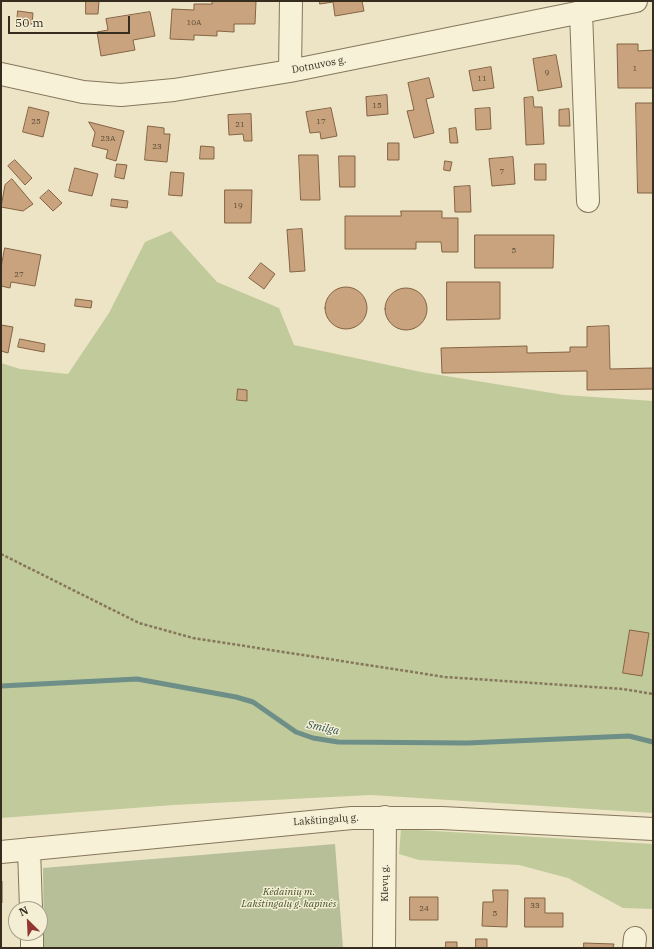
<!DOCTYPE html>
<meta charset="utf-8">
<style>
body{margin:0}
#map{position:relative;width:654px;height:949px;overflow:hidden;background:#ece4c5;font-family:"IBM Plex Serif",serif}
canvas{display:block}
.frame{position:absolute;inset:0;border:2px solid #372d1f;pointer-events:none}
.north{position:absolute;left:8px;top:901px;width:40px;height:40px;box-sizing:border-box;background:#f4eed5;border:1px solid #a8a18c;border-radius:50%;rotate:336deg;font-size:11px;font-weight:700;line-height:16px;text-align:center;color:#372d1f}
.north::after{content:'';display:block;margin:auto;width:14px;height:18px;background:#92372f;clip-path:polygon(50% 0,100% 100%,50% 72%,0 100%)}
.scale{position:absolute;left:8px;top:16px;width:122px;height:18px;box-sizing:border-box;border:2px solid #372d1f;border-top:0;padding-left:5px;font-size:12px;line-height:14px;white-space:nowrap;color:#372d1f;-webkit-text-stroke:3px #f4eed5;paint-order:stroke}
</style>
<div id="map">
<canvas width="654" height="949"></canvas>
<div class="frame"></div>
<div class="north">N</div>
<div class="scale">50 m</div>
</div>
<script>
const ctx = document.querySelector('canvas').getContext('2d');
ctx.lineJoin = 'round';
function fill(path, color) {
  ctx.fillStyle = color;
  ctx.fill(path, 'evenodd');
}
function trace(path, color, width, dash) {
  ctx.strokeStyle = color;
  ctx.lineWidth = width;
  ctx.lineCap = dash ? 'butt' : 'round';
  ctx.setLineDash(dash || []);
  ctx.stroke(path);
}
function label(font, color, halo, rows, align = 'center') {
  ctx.font = font + ' "IBM Plex Serif",serif';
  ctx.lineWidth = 3;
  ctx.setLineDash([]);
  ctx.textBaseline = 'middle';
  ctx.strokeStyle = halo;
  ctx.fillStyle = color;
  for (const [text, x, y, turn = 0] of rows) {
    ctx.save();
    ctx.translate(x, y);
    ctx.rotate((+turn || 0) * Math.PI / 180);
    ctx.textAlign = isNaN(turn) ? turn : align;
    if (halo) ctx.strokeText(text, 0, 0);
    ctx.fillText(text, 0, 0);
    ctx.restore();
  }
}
fill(new Path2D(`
 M171,231l46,51 62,26 15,37 127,27 143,23 89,6v412l-282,-18 -198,10 -172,13v-455l19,6 48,5 41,-61 36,-71z
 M401,829l252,15v65l-30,-1 -55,-30 -49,-13 -100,-5 -20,-6z`), '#c0ca9a');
fill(new Path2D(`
 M335,844l8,104h-299l-1,-80z`), '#b7bf98');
trace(new Path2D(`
 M1,686l136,-7 99,18 17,5 43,30 17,6 25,4 129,1 162,-7 24,6`), '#6e8e88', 5);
const building = new Path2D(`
 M86,1h13l-1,13h-12z
 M212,1h44l-1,23h-21v8l-17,-1v5l-23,-1v5l-24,-1 2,-30 22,1v-6h18z
 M320,1h42l2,10 -29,5 -2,-14 -13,2z
 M18,11l15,2 -1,11 -15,-1z
 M150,12l5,24 -22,4 2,10 -34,6 -4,-24 11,-2 -2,-11z
 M653,43v45h-35l-1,-44h21v7l15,-1z
 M556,55l6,32 -24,4 -5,-32z
 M491,67l3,21 -21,3 -4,-20z
 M429,78l5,19 -8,2 8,34 -20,5 -7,-27 7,-1 -6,-27z
 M387,95l1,19 -21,2 -1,-19z
 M533,97l1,10h8l2,37 -18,1 -2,-47z
 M636,103h17v90h-15z
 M29,107l20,5 -6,25 -20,-5z
 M331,108l6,28 -16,3 -1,-7 -10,1 -4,-21z
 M490,108l1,21 -15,1 -1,-21z
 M569,109l1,17h-11v-16z
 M251,114l1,27h-8l-1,-7 -14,1 -1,-20z
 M89,122l35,9 -8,30 -10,-3 2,-8 -16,-4 3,-13z
 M148,126l16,2v6h6l-3,28 -22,-2z
 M456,128l2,15h-8l-1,-14z
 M388,143h11v17h-11z
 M201,146l13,1v12h-14z
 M299,155h19l2,45h-19z
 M339,156h16v31h-15z
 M513,157l2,27 -23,2 -3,-27z
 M15,160l17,18 -7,7 -17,-19z
 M445,161l7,1 -2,9 -6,-1z
 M117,164l10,1 -3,14 -9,-2z
 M535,164h11v16h-11z
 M75,168l23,6 -6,22 -23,-5z
 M171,172l13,1 -2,23 -13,-1z
 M12,179l21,25 -10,7 -22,-4 4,-22z
 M470,186l1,26h-16l-1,-25z
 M49,190l13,13 -9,8 -13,-13z
 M225,190h27l-1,33h-26z
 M112,199l16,2 -1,7 -16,-2z
 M401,211h41v7h16v34h-16l-1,-10h-25v7h-71v-33h56z
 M302,229l3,42 -15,1 -3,-42z
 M475,235h79l-1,33h-78z
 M5,248l36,7 -6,31 -24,-4 -1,6 -9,-2v-18z
 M261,263l14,11 -11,15 -15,-11z
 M447,282h53v37l-53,1z
 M325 308a21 21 0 1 1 42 0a21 21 0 1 1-42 0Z
 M385 309a21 21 0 1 1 42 0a21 21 0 1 1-42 0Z
 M76,299l16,2 -1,7 -16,-2z
 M1,325l12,2 -5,26 -7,-2z
 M609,326l1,43 43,-1v21l-66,1v-19l-145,2 -1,-25 86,-2v7l43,-1v-5h17v-20z
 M20,339l25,5 -1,8 -26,-5z
 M238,389l9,1v11l-10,-1z
 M630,630l19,3 -7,43 -19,-3z
 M1,881h1v22h-1z
 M493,890h15l-1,37 -25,-1 1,-24h10z
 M410,897h28v23h-28z
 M525,898h20v15h18v14h-38z
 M476,939h11v9h-11z
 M446,942h11v6h-11z
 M584,943l30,1 -1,4h-29z`);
fill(building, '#c8a37d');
trace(building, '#846343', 1);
const minor = new Path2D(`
 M581,12l7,189
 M290,71l1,-70
 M1,74l82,18 38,3 53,-5 116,-19 346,-70
 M29,849l2,60
 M1,852l351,-34h90l211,11
 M32,933v15
 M384,948l1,-131
 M634,948l1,-10`);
trace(minor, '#86765c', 24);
trace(new Path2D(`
 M1,554l138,69 54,15 252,39 178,12 30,5`), '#86765c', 2.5, [3, 2]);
trace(minor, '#f7f1d8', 22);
label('8px', '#5b4a36', null, [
 ["10A",194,23],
 ["1",635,69],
 ["9",547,73],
 ["11",482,79],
 ["15",377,106],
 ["25",36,122],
 ["17",321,122],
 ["21",240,125],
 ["23A",108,139],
 ["23",157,147],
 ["7",502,172],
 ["19",238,206],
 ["5",514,251],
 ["27",19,275],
 ["33",535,906],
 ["24",424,909],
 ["5",495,914]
]);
label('10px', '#372d1f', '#f4eed5', [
 ["Dotnuvos g.",319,65,-11],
 ["Lakštingalų g.",326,820,-4],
 ["Klevų g.",385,883,-90]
]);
label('italic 10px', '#445327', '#f4eed5', [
 ["Kėdainių m.",289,892],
 ["Lakštingalų g. kapinės",289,904]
]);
label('italic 11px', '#2f5556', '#f4eed5', [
 ["Smilga",323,728,12]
]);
</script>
